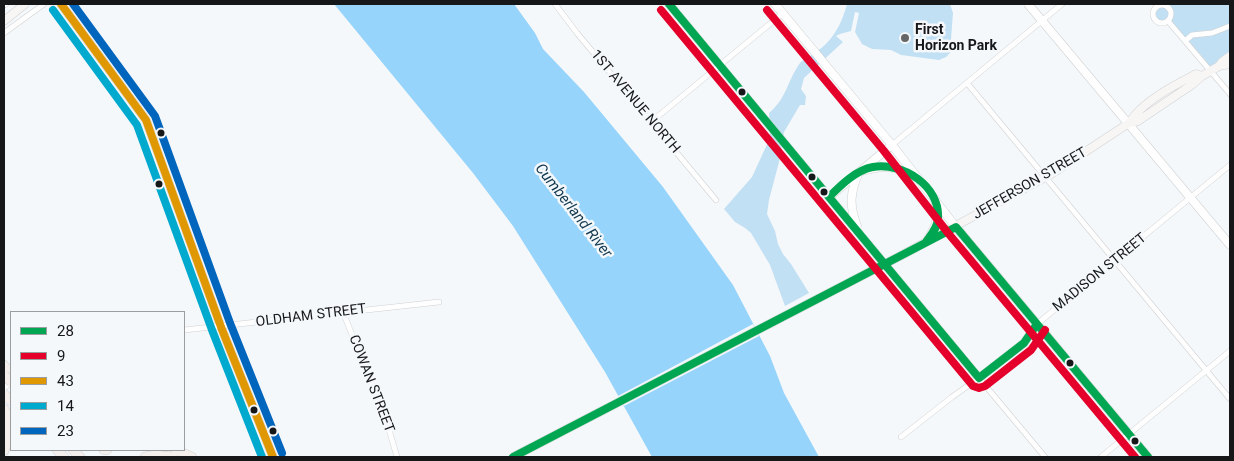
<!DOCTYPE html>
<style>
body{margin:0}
#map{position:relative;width:1234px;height:461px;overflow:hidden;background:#f5f8fa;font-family:Roboto,sans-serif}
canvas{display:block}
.frame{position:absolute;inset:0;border:5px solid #161718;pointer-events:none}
.legend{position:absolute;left:10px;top:311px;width:175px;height:140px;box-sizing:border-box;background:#f4f8fb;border:1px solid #9b9ea0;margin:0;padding:6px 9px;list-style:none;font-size:15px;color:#161718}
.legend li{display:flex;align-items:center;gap:10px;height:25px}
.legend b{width:25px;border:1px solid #9b9ea0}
</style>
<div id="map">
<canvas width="1234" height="461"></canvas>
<div class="frame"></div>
<ul class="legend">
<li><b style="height:6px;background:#00a651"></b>28</li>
<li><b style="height:6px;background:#e4002b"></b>9</li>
<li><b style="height:6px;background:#e09802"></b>43</li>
<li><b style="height:6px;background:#00a9ce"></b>14</li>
<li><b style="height:6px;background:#0065bd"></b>23</li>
</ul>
</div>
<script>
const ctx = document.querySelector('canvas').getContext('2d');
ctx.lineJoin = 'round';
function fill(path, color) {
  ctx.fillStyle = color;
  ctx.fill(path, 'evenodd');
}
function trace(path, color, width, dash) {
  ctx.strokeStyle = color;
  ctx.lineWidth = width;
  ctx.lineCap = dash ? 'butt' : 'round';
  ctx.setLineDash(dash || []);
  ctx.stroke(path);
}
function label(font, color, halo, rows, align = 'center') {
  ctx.font = font + ' Roboto,sans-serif';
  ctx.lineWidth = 5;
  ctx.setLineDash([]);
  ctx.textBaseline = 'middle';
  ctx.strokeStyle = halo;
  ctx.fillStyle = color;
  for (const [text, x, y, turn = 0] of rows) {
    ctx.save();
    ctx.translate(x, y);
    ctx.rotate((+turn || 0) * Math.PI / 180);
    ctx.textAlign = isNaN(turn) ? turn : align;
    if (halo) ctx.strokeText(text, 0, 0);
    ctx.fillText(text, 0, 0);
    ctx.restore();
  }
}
fill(new Path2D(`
 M847,4h103l3,9 -3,40 -4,4 -7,3 -38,-5 -10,-5 -19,-1 -10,-5 -7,-12 4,-19 -4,-1 -4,19 -11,3 -4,2 7,6 -39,36 -3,11 5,7 -1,9h-5l-16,27 -5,30 -10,38 -2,14 8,17 3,13 5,10 8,10 18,29 -24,13 -15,-41 -19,-32 -6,-5 -10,-6 -11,-13 28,-32 18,-39 -1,-25c18,-15 18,-32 31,-50 4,-4 11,-7 16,-11 17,-11 26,-29 31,-48z
 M1153,4h77v60l-20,7 -42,-50 -7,2 -6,-4 -2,-5 3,-7z`), '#c2e0f4');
fill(new Path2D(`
 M334,4h180l21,29 8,16 41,43 79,95 70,98 37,71 14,37 35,64h-167l-47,-85 -92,-146 -40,-53z`), '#96d4fb');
fill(new Path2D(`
 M753,324l6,12 -135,70 -6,-10z`), '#f5f8fa');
const street = new Path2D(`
 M555,4l22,29 139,167
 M1153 14a9 9 0 1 1 18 0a9 9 0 1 1-18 0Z
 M4,5l2,-1
 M1168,21l62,73
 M4,33l40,-29
 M1185,41l7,-6 20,-2 18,-7
 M967,83l263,316
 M651,122l132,-109
 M892,145l170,-141
 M343,312l45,114 9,31
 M1037,324l193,-159
 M184,330l255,-28
 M4,388l7,-6
 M901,437l51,-40 27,-19 66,79
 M1101,457l129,-106`);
const secondary = new Path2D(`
 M61,4l85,116 75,207 52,130
 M669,4l310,374 45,-35 13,-19
 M775,4l117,141 64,82 192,230
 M1028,4l202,241
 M829,197l63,-52
 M857,226c-8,-20 -7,-34 2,-54 23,-7 35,-7 56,5`);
const primary = new Path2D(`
 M4,21l21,-17
 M1219,66l3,-4 8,-6
 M1129,123c14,-22 44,-37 67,-49l6,2
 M926,242c11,-17 13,-23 9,-43
 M902,255l151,-82 76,-50 9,-2 55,-37 9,-8 17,-10 11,-2`);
const highway = new Path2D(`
 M4,365l7,10
 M4,394l7,7
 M4,409c7,12 5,29 0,42
 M57,450l7,7
 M73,450l7,7
 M104,450h3
 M176,450l16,7
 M145,457l10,-2 18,2`);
trace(street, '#cfd1d2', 6);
trace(secondary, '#cfd1d2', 9);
trace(primary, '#d1d3d4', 9);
trace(highway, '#d1d3d4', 10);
trace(street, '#fefefe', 5);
trace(secondary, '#fefefe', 8);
trace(primary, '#f8f5f5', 8);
trace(highway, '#f4efed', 9);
const primaryBridge = new Path2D(`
 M513,457l389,-202`);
const highwayBridge = new Path2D(`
 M4,375l7,7`);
trace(primaryBridge, '#d1d3d4', 9, []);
trace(highwayBridge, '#d1d3d4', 10, []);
trace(primaryBridge, '#f8f5f5', 8);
trace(highwayBridge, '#f4efed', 9);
trace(new Path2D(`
 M669,4l310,374 45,-35 13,-19
 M829,197c12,-12 27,-27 44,-30 30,-5 67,19 65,51 0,9 -7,17 -12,24
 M513,457l443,-230 192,230`), '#00a651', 8);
trace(new Path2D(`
 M661,10l312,376 6,2 6,-2 46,-36 14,-20
 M767,10l117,141 64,82 187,224`), '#e4002b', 8);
trace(new Path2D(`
 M61,4l85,116 75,207 52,130`), '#e09802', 8);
trace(new Path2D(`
 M53,10l84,115 75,205 50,127`), '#00a9ce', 8);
trace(new Path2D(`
 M73,4l82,112 75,207 52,130`), '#0065bd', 8);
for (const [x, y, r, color] of [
 [905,38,5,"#646667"],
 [742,92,4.5,"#161718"],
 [161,133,4.5,"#161718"],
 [812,177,4.5,"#161718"],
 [159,184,4.5,"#161718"],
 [824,192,4.5,"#161718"],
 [1070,363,4.5,"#161718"],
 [254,410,4.5,"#161718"],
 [273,431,4.5,"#161718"],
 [1135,441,4.5,"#161718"]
]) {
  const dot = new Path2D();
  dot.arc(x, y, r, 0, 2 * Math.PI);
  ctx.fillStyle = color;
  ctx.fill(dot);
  trace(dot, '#f4f8fb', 2);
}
label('bold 14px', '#161718', '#f4f8fb', [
 ["First",915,30],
 ["Horizon Park",915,46]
], 'left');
label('14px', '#161718', '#f4f8fb', [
 ["1ST AVENUE NORTH",635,102,50],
 ["JEFFERSON STREET",1030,184,-30],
 ["MADISON STREET",1100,273,-39],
 ["OLDHAM STREET",311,316,-7],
 ["COWAN STREET",371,384,69]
]);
label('italic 15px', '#11374e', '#f4f8fb', [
 ["Cumberland River",573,211,52]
]);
</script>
